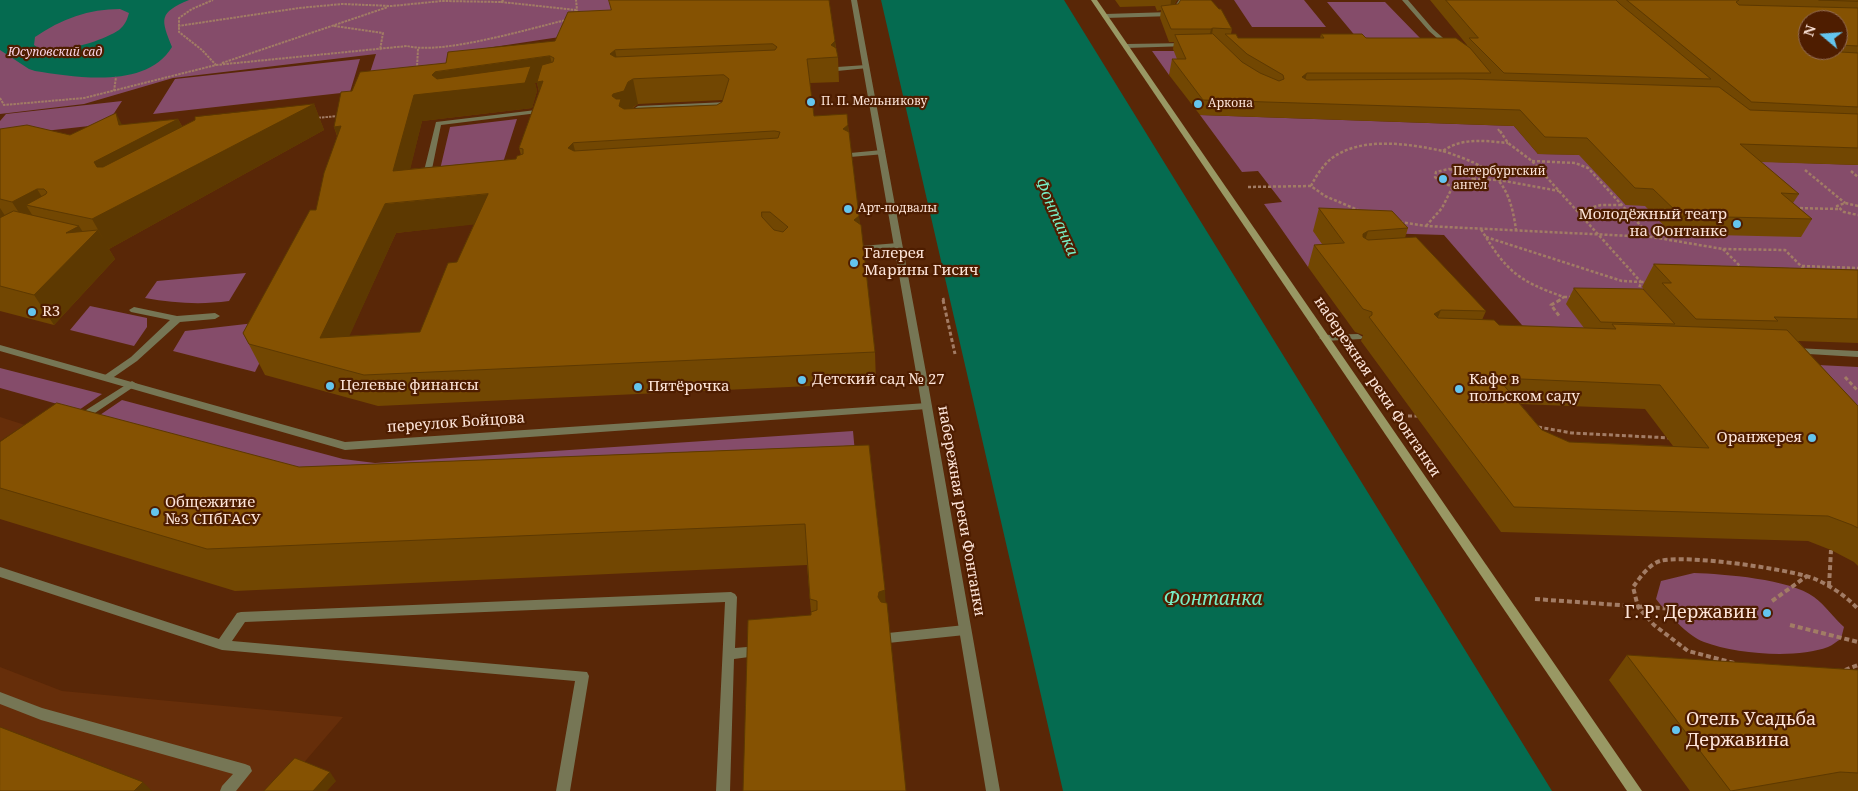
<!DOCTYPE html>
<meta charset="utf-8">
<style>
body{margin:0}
#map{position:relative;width:1858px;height:791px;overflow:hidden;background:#592707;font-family:"Noto Serif",serif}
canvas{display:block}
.north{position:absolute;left:1798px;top:10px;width:50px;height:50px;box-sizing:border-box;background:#4e1d00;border:1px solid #946d56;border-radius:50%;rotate:288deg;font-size:14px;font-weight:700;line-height:20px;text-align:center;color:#fde4d8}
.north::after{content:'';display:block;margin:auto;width:18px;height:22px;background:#64c5ee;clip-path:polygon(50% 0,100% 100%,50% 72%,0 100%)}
</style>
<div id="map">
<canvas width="1858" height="791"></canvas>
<div class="north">N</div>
</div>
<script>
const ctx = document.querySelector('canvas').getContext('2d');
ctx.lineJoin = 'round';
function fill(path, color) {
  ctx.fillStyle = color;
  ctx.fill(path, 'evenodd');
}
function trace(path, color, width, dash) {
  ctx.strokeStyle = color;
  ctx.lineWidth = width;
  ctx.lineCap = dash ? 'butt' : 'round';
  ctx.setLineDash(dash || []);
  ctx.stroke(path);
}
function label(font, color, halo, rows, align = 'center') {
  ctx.font = font + ' "Noto Serif",serif';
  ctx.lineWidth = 4.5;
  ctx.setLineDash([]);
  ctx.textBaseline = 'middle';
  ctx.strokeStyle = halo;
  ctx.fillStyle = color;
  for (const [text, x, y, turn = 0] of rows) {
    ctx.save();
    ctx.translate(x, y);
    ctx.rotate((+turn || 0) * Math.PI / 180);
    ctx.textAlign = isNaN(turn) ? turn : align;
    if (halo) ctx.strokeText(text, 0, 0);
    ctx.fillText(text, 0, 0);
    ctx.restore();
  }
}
fill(new Path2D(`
 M0,417l25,8 -25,16z
 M0,667l62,24 281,26 -42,49 35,15 -9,10h-327z`), '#662e0a');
fill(new Path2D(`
 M0,0h763l-190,35 -93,14 -124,67 20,-62 -203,24 -89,26 -84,10z
 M1234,0h70l22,27h-74z
 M1327,2h58l35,36h-63z
 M1152,51h32l-15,24z
 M360,59l-10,33 -197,22 22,-35z
 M122,101l-15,23 -107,12v-15l6,-7z
 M1200,115l314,11 24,28 58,1 21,40 9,10 90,-45 142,5v129l-215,-6 42,50 -157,-6 -84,-97 -130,-4 13,20 -19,16 -44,-63 18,-2 -24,-31 -16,1z
 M517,119l-17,53 -62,6 12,-51z
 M246,273l-17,28c-29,4 -55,2 -84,-3l12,-17z
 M90,306l57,12v9l-13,19 -64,-16z
 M281,320l-26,52 -82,-21 12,-20z
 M1778,363l80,4v67z
 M0,368l102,26 -23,16 -79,-22z
 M122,400l221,59 32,4 478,-32 3,33 -509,21 -250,-68z
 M1694,573c30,1 96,6 120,24 11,8 20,21 30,30l-3,12c-4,2 -8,6 -13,8 -32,12 -92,7 -124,-5 -15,-5 -38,-30 -48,-43l5,-18z`), '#854c6a');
fill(new Path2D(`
 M0,0h189c-31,13 -28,19 -17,47 -26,43 -97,30 -137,24l-6,-2 -29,-19zM120,9l9,4c-2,7 -4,12 -10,17 -16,11 -68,28 -85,15l1,-8c26,-18 54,-28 85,-28z
 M881,0h183l488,791h-489z`), '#056b50');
trace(new Path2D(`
 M501,2l75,8
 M573,14l4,-4 -1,-10
 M178,26l121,-18 43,-4 50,2 50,-5 59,1 3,-2
 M334,26l49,7 -3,17
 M418,49l-1,18 2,3
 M222,63l166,-56
 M216,65l191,-19c35,9 121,-17 159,-26
 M114,91l2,-14
 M0,98l4,7 80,-7 132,-33 -14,-15 -23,-18v-14l13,-9 21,-9
 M315,118l24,-2
 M1498,129l2,3`), '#a27c65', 2, [2.5, 1]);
trace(new Path2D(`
 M1500,131l8,12 24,18 109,121
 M1443,151c48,16 66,26 73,79
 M1532,161l43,2 13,5 63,69
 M1449,169l18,5 6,5v5c-14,5 -27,3 -38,-7l1,-5z
 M1805,170l40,33
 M1851,171l7,6
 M1473,179l26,1 60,11
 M1311,186c5,-10 12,-21 21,-28 30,-22 78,-14 111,-7 19,-14 43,-10 65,-8
 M1248,187l63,-1 14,10 33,14
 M1858,206l-13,-3 -8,3 7,6 14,3
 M1795,208l44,1
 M1579,211l22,-6h20
 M1400,222l26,4 226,11 71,12 62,1 21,21
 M1426,226l16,-18 11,-22
 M1481,229c25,42 37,52 83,68l-6,4
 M1486,237l136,44 19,1
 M1723,249l20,20
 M1802,266l56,2
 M1638,292l3,-10h7
 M1564,297h9
 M943,298l1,3`), '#a27c65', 2.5, [3, 2]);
trace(new Path2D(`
 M943,300l12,54
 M1560,300l-9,5 9,12
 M1845,377l13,14
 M1408,416h12
 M1538,427l34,6 99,5`), '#a27c65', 3, [4, 2.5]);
trace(new Path2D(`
 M1829,586l2,-36
 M1535,599l181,13
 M1772,601l35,-25
 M1790,625l68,17
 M1734,663l-46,-12 -34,-26 -16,-18 -5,-20c7,-9 15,-22 27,-26 23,-7 131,8 155,18 16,7 31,17 43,30
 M1845,670l13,-5`), '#a27c65', 4, [5, 3]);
fill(new Path2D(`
 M1179,0h6l-10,15 -2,1 -68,2 -3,-2 3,-2 66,-2z
 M1402,0h6l25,29 18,16v2h-4l-18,-16z
 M1187,43l3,2 -1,1 -63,2 -3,-2 3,-2z
 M866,65l2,1v2l-31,3 -3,-2 3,-2z
 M727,102l3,2 -2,5h-4l-1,-3 -83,4 -5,10 -5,-1 5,-11 3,-2z
 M536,110l3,2 -1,1 -97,12 -11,54 -4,2 -4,-2 14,-57z
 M882,150h3v4l-35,3 -4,-2 4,-2z
 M898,243l4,2 -1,2 -40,3 -4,-2 4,-2z
 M134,307l43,9 38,-3 5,3 -5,3 -35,3 -43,39 -26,18h-6l-2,-2 2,-2 26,-18 39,-37 -39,-8 -2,-2z
 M1358,334l5,3 -2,2 -37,2 -5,-3 5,-3z
 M132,381l5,3 -2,2 -52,35h-8l-1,-2 1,-2z
 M0,567l219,72 18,-26 4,-1 490,-20 4,2 2,3 -2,51 24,-2 5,1 1,4 -1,4 -30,4 -4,132h-14l9,-189 -480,20 -13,19 355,31 2,4 -19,115h-14l19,-110 -353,-31 -222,-73z
 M965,625l4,1 2,4 -2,4 -4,1 -77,8 -5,-1 -1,-4 1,-4 5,-1z
 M0,692l42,16 203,56 5,2 2,5 -16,20h-16l2,-5 11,-12 -192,-54 -41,-16z`), '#767655');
fill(new Path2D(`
 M0,345l345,97 582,-39 5,3 -5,3 -582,41 -345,-99z
 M1795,348l63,3v6l-66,-4 -2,-2z`), '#767655');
fill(new Path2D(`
 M851,0h6l70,378 73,413h-14l-69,-413z`), '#767655');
fill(new Path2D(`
 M1091,0h6l545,791h-15z`), '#999864');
fill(new Path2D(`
 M1115,0h62l-3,5 58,24 -1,5 7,4h82l1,-4 146,12v-1l-37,-45h428v165l-97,-3 38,32 -6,9 19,16 -11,18 -129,-3 -27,-28 -19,-1 -47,-50 -41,-1 -24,-28 -314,-11 -31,-40 3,-16h5l-4,-10 1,-7h-5l-9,-24 1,-8 -4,1 -2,-5 -35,1zM1808,20h30v30h-30z
 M835,41l1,7 2,9 1,25 -29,1 4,33 34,9 27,227 1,31 -498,23 -113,-31 -22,-42 73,-123 21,-74 -3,-9 18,-36 94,-28 2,-11zM535,83h2l2,9 -20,56 2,7 -5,4 -106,10 12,-48 110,-13 5,-17zM723,100l-1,2 -5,3 -84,3 5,-4zM474,224l-17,38 -37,70 -71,4 47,-103z
 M314,104l10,26 -215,119 6,10 -61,66 -54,-14v-182l70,6 52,-10 56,-6 4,7z
 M1319,208l89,20 -3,10 81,73 -4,9 17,5 85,3 -18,-24 8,-16 79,12 -11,-13 12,-23 204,6v73l-60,-2 60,65v160l-4,-4 -23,-12 -23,-9 -307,-9 -140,-191 2,-6 -8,-3 -47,-65 6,-22 8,-1 -9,-13zM1520,404l125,5 28,37 -104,-4 -27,-12z
 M0,442l299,25 570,-22 16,145 -74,25v-3l-4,-47 -572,26 -235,-72z
 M1627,655l231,15v121h-168l-81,-111z`), '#724702');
fill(new Path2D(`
 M1171,0h6l-7,10z
 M1213,28l-2,12 -3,2 3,-13z
 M835,41l1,16 -5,-12z
 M615,50l5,24 -10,-20z
 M550,56l6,24 -13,27 -6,-24h-2l2,8 -5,17 -110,13 -19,78 -10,-28 21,-76 21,-23z
 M1307,73l-4,15 -1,-11z
 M633,79l5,25 -5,3 -4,9 -4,1 -13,-21 1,-2z
 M314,104l10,26 -215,119 -17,-30z
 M116,113l14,27 48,-21 14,26 -82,45 -16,-28 25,-37z
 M848,125l2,26 -7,-22z
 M341,126l3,27 -10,-26z
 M573,143l7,27 -12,-22z
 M37,189l14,22 -25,-6 13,21 -8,5 -19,-29z
 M488,194l9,28 -101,11 -61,135 -15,-30 65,-134z
 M0,208l19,29 -19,10z
 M859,216l2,28 -7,-24z
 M79,226l9,14 10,-10 17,29 -61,66 -20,-30 32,-62z
 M1368,231l-7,22 2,-19z
 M1441,310l-10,23 3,-19z
 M885,590l2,41 -9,-34 1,-5z
 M330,772l6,9 -9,10h-14z
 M143,782l9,9h-18z`), '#5d3901');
const building = new Path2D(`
 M609,0h220l6,41 -4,4 5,3 2,9 -31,2 7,57 33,-2 1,11 -5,4 6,3 10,84 -5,4 7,5 14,127 -511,23 -115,-31 -6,-11 67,-123h6l8,-37 17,-47 -7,1 7,-35 11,-1 8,-19 86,-9 2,-11 107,-11 13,-29 43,-2zM773,44l4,3 -2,3 -160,7 -5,-3 5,-4zM550,56l4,2 -1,4 -11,3 -5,17 6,-1 -24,67 4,1v5l-6,2 -1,3 -123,12 21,-76 111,-12 6,-17 -94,13 -5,-4 3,-3zM724,75l5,4 -7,23 -5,3 -93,4 -5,-3 2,-7h-5l-4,-3 1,-2 11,-3 4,-9 5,-3zM775,131l5,1 -2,6 -204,13 -6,-3 5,-5zM488,194l-31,68 -9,1 -28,69 -100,6 65,-134zM762,212h8l18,15 -5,5 -9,-2 -12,-13z
 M1181,0h30l8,9h2l11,20 -19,-1 -2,1h-40l-10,-23 17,-2z
 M1446,0h170l4,4 91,75 -207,-6 -35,-35h9z
 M1627,0h112l-3,2 3,3 119,3v38l-20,-1v-25h-30v25l-4,3 2,2 52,3v54l-106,-5z
 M1819,0h39v1z
 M1213,34l29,28 18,11 19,8 5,-2 -1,-4 -36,-21 -22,-20h11l2,4h86l-3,-4h41l4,4h90l14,10 21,25h-184l-5,4 5,3 156,-1 256,8 31,23 108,4v34l-118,-4 59,50 -18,-1 31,26 -131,-3 -28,-27 -18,-1 -48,-50 -42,-1 -25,-27 -317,-10 -31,-41h14l-11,-24z
 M314,104l-222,115 -66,-14 20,-11 1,-2 -3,-3h-7l-25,13 -12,-3v-70l27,-4 43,10 46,-22 3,12 59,-6 -84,43 3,5h6l92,-47v-3z
 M1319,208l73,3 16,17 -40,3 -5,3v3l5,3 48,-3 70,74 -45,-1 -7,4 4,4 56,2 5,5 117,4 -4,-5 175,6 71,76v122l-6,-3 -24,-9 -314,-9 -145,-190 3,-2v-3l-9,-3 -49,-64 30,-2zM1498,378l162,7 49,63 -140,-6 -27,-12z
 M14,211l65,15 -13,7 32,-3 -64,65 -34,-9v-68z
 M1654,264l204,6v49l-84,-2 4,4 -82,-2 -34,-36h9z
 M1574,288l69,1 32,35 -74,-2z
 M57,403l242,64 570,-22 16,145 -6,2 -1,5 3,5 6,1 19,188h-163l5,-171 63,-5v-3l6,-2v-9l-7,-2 -5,-75 -598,25 -207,-61v-46z
 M1627,655l231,15v103l-18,-1 -109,19z
 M0,727l143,55 -9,9h-134z
 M295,758l35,14 -17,19h-49z`);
fill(building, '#855202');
trace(building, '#5d3901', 1);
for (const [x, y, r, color] of [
 [811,102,5,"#64c5ee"],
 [1198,104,5,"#64c5ee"],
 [1443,179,5,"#64c5ee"],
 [848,209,5,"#64c5ee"],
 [1737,224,5,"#64c5ee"],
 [854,263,5,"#64c5ee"],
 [32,312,5,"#64c5ee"],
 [802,380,5,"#64c5ee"],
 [330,386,5,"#64c5ee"],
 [638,387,5,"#64c5ee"],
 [1459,389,5,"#64c5ee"],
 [1812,438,5,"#64c5ee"],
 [155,512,5,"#64c5ee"],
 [1767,613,5,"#64c5ee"],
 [1676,730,5,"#64c5ee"]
]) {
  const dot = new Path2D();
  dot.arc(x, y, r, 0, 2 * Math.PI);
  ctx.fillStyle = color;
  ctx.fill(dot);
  trace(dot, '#4e1d00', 2);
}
label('italic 12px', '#fad3e5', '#4e1d00', [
 ["Юсуповский сад",55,53]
]);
label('12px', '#fde4d8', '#4e1d00', [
 ["П. П. Мельникову",821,102],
 ["Аркона",1208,104],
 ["Петербургский",1453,172],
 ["ангел",1453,186],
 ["Арт-подвалы",858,209]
], 'left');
label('15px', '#fde4d8', '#4e1d00', [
 ["Молодёжный театр",1727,215,"right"],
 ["на Фонтанке",1727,232,"right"],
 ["Галерея",864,254],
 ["Марины Гисич",864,271],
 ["R3",42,312],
 ["Детский сад № 27",812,380],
 ["Кафе в",1469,380],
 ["польском саду",1469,397],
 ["Целевые финансы",340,386],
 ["Пятёрочка",648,387],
 ["Оранжерея",1802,438,"right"],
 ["Общежитие",165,503],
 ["№3 СПбГАСУ",165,520]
], 'left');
label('15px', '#fde4d8', '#4e1d00', [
 ["набережная реки Фонтанки",1377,387,56],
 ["переулок Бойцова",456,423,-4],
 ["набережная реки Фонтанки",961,511,80]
]);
label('italic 16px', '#78eec5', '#4e1d00', [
 ["Фонтанка",1056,217,66]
]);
label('18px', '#fde4d8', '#4e1d00', [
 ["Г. Р. Державин",1757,613],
 ["Отель Усадьба",1686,720,"left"],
 ["Державина",1686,741,"left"]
], 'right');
label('italic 19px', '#78eec5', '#4e1d00', [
 ["Фонтанка",1213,600]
]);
</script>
